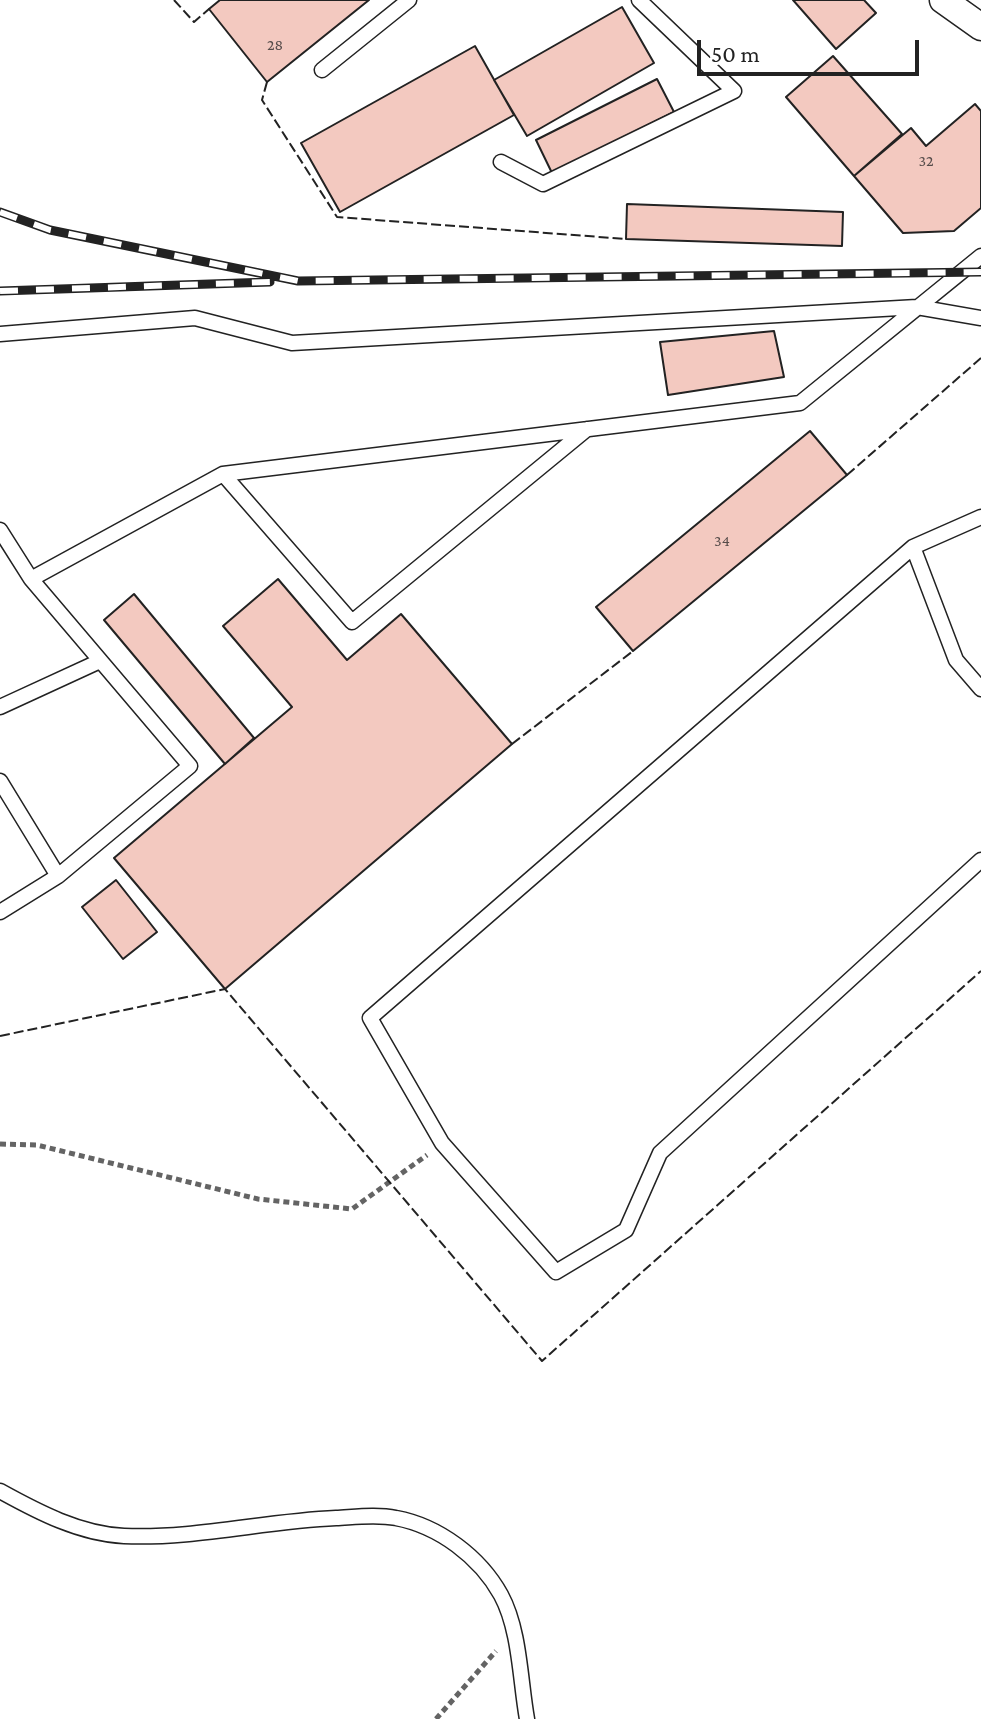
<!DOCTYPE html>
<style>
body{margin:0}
#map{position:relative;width:981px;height:1719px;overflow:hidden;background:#fff;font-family:"Crimson Pro",serif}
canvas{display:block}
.scale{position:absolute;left:697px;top:40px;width:222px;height:36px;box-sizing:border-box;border:4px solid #222;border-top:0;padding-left:10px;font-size:24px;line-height:28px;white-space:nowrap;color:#222;-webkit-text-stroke:6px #fff;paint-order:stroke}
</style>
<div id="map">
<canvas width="981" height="1719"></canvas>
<div class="scale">50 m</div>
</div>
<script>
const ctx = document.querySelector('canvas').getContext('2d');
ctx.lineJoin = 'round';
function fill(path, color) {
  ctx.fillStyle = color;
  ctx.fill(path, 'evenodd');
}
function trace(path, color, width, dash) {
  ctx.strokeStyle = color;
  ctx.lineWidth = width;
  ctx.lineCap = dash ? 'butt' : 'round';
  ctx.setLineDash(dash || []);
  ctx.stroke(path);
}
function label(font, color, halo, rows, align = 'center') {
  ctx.font = font + ' "Crimson Pro",serif';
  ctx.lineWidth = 6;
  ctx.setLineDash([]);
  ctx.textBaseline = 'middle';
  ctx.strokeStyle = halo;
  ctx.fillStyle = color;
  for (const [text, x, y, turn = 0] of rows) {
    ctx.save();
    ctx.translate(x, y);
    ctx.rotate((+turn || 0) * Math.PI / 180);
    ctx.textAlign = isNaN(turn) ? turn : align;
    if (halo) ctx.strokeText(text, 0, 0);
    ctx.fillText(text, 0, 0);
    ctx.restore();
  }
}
const building = new Path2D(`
 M220,0h149l-102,82 -58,-73z
 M793,0h71l12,13 -40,36z
 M622,7l32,56 -127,73 -33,-56z
 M475,46l39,69 -174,97 -39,-69z
 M833,56l69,78 -48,42 -68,-79z
 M657,79l17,33 -122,61 -16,-33z
 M975,104l6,7v97l-27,23 -51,2 -49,-57 57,-48 15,18z
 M627,204l216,8 -1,34 -216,-7z
 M774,331l10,46 -116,18 -8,-53z
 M810,431l37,44 -214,176 -37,-44z
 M278,579l69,81 54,-46 111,130 -287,245 -111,-131 178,-151 -69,-81z
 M134,594l120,144 -29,26 -121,-144z
 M116,880l41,52 -34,27 -41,-52z`);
fill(building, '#f3c9c0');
trace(building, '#222', 2);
const lane = new Path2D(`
 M322,70l87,-70
 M501,162l42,22 191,-93 -95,-91
 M0,334l195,-16 97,25 625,-36 64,11
 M223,474l129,148 235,-193
 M981,517l-68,30 -543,471 72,125 114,129 70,-42 34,-77 321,-293
 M0,530l31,49 192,-105 577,-71 181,-147
 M913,547l43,113 25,29
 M0,707l100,-46
 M0,781l58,95
 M0,912l58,-36 132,-110 -159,-187
 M0,1491c38,21 80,43 124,45 71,3 141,-15 212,-18 19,-1 41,-4 60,0 43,8 84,39 105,77 19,35 19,85 26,124`);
const street = new Path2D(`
 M943,0l38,27`);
trace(lane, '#222', 17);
trace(street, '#222', 29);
trace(new Path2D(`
 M0,1144l37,1 221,54 94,10 75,-54
 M436,1719l60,-68`), '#646464', 5, [6, 4]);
trace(lane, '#fff', 14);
trace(street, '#fff', 26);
const rail = new Path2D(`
 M0,212l50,18 248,51 683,-9
 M0,291l270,-9`);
trace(rail, '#222', 9);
trace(rail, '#fff', 6, [18]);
trace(new Path2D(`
 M174,0l20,22 15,-13
 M267,82l-5,18 75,117 289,22
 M847,475l134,-117
 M512,744l121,-93
 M0,1036l225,-47 317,372 439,-390`), '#222', 2, [10, 4]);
label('16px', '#564c4a', null, [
 ["28",275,45],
 ["32",926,161],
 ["34",722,541]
]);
</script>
